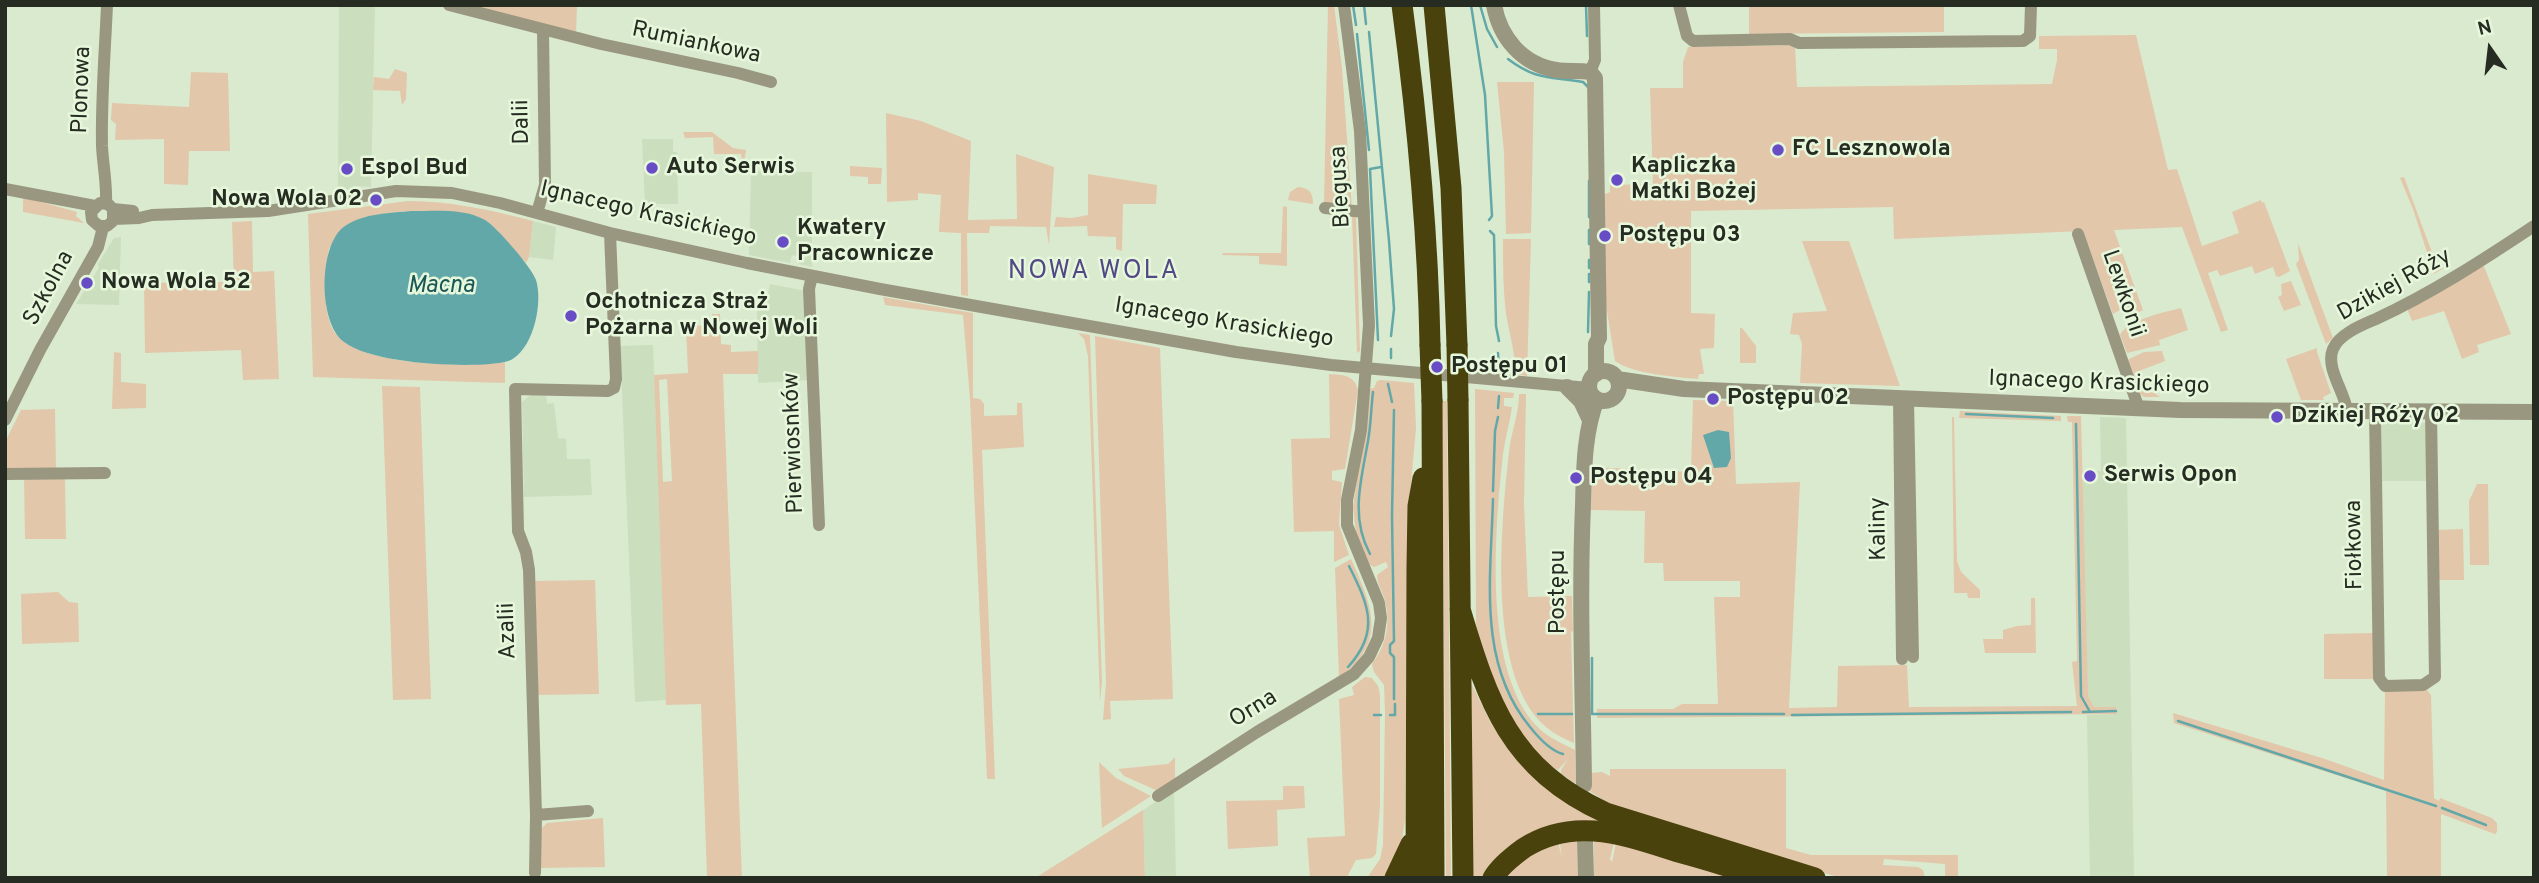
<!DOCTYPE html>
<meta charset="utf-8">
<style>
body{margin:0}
#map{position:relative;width:2539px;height:883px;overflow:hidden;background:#daeacf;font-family:Overpass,sans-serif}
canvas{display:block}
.frame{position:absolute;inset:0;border:7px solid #262c22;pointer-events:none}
.north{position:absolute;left:2455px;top:14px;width:70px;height:70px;-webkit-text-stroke:5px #e7f7dc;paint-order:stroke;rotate:346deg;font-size:19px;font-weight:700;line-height:28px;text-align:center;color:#262c22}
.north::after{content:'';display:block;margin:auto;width:24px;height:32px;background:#262c22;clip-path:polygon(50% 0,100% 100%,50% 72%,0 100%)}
</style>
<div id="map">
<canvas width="2539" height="883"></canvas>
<div class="frame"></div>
<div class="north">N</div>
</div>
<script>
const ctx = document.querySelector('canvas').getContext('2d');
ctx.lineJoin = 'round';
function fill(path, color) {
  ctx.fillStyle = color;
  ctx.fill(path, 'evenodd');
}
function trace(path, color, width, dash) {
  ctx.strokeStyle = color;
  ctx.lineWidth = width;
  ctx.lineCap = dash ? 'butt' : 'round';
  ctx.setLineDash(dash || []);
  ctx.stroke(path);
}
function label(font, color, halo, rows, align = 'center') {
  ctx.font = font + ' Overpass,sans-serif';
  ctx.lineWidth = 5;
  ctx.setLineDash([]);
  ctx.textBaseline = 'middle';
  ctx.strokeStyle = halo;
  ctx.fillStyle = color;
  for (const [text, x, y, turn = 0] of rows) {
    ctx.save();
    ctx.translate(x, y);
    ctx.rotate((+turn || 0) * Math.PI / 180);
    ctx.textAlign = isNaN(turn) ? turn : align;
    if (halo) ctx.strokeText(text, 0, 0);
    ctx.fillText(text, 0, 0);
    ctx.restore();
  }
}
fill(new Path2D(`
 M339,5h36l-4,182 -17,-1 -2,4 -14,2z
 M642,139h31v13h4l1,52h-33z
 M751,171l61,1v95l-13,-3v-7l-3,-1 -4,-1 -2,8 -41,-8z
 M533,221l23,6 -3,33 -24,-3z
 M121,237l-2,68 -43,-1 23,-36 -1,-4 16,-26z
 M770,284l36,7 3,89 -51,3 -1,-75h8z
 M653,345l13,355 -31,2 -15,-356z
 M532,394h14l1,10 7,-1 4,35 8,1 1,20h23l2,36 -68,2 -2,-95z
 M2100,417l26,1 8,460h-44l-3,-163 30,-1 -1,-7h-22l-6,-11 -1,-9 -5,-216h19z
 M2382,422l44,1 1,58h-45z
 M1174,790l2,88h-31l-2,-68z`), '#cbdebd');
fill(new Path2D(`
 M472,5h105l-1,29z
 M1328,5h6l8,63 10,141 -28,-4z
 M1749,5h195v27l-195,2z
 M2136,35l32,135 9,-1 25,77 37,-13 -7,-21 29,-12 1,3 2,-1 26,69 -11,6 -3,-1 -3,-9 -18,7 -3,-8 -32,10 -3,-6 -9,3 20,57 -7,2 -39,-105 -68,3 29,80 -12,6 -12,-30 -6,2 7,22 -7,4 -30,-83 -189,8 -1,-32 -202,4v102l24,1 -1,34 -14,1 4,25h-5l-1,5c-23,-2 -65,-5 -83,-18l-10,-62 -2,-104 7,-3v-7l43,-1 -3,-96h33v-26l5,-15 107,-2 2,42 255,-3 5,-24v-11h-18v-13z
 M395,69l12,4 -1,26 -4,6 -2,-14 -27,-1 1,-13 15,2z
 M191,72l37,1 2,78h-41l-1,34 -24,-1v-45l-49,1 1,-16 -5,-4 1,-17 77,4z
 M1497,82h37l-3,151 -25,1 -2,-82z
 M886,113l35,8 50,20 -3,79 49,-1 -1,-65 38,13 -5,78 -3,-18 -56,-1 -1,7h-22l1,63 -7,-1v-62l-22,-1 2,-37 -23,-2v7l-31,2z
 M683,132h29l21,16 13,2 -3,18 -2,-14h-27l-1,-17 -28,1z
 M850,166l32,2 -1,16h-13v-7l-18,-1z
 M1088,174l69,11 -1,19h-33l-1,47 -6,-2v-12l-28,-1 -1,-10 -33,1 2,-10 16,1 16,-3z
 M2404,177l33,89 7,2 -10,6 -21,-65 -13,-31z
 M1298,187c11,1 15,5 15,17l-25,-4 2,-8z
 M23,197l54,15 -1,4 8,7 -61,-11z
 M408,201c43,0 83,9 125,20l-4,36 -3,6 -34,-38 -44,-13 -36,-1 -26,2 -57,35c-3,24 -8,64 6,85 24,34 132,34 170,29v21l-192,-6 -5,-163z
 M1283,206l4,1v59l-28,-2v-8l-37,-1 1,-2h58z
 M1352,216h4l4,135 -3,2z
 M252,221l1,51 21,-1 5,108 -36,1 -2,-30 -96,3 -1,-70 90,-1 -2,-60z
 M1503,239h28l-4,137 -12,-2c1,-21 -6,-40 -9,-61 -3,-25 -3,-49 -3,-74z
 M1802,241h47l51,145 -100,-3 2,-39 -3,-9 -9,-1 3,-21 34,-2z
 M2298,243l35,95 -7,6 -30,-80 3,-4z
 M2483,264l28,70 -34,11 2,7 -17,7 -18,-48 -32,10 -5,-13z
 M2291,281l10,24 -17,6 -6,-14 4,-2 -1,-11z
 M883,297l90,16v85l7,1 4,5v12l33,-1v-12h5l2,44 -42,3 13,329h-8l-17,-380 -7,-84 -78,-10z
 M2181,308l7,22 -29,10 1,5 -33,8 -7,-18c7,-15 45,-23 61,-27z
 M712,314h8l1,30 10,1v7l27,-1v23h-35l19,504h-35l-6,-174 -35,1 -12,-330 34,-2 -2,-47 26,-1zM667,379l5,102 -9,1 -4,-102z
 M1740,328h2l14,18v17h-16z
 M1078,333l12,2 12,347 -2,20 -12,-346 -4,-17z
 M1095,336l65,12 13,351 -63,2 1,18 -8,1 3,-37z
 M2317,348v4l14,41 -8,4 1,3h-23l-15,-41z
 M2162,351l3,10 -31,12 2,7 24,17h-16l-6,-5 -11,-29 2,-4 15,-7z
 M114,352l7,1v29l25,2v24l-34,1z
 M1329,374c13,1 25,0 29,16l-13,79 -13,2v9l10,2 -3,43 10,30 -15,7v-31l-40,1 -3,-93 39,-1z
 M1381,380l33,3 2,45 -8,88 -3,304 -3,20 -16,38h-19l13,-19 3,-14 2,-133 -1,-27 -10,-13 -2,-8c14,-18 19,-41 13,-63 -2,-9 -8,-17 -8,-26l11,-8 -2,-5 -12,5 -5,-3 -13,-31 -3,-26 16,-118 5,-1 3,-7z
 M382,386l38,1 11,312 -38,1z
 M1475,389l39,4 -1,5h-9v8l8,1c-2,16 -7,31 -9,47 -8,74 -22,224 39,277 9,8 22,13 33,19l1,34 16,1 -1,-12 11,-1 8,4v-7h176v79l25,7h147v23h-13v-14l-61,-5 -1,6 35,2 5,3 2,8h-84l-227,-69c-15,-15 -36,-23 -53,-35v-4l7,-11 -10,11 -9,-3 -31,-34 -37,-81 -5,-29z
 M1519,394h7l-2,110 4,93 44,-1 1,35 -2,1 3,111c-9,-4 -20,-9 -28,-16 -60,-51 -45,-203 -37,-275 2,-19 10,-39 10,-58z
 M1693,400l40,1 3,83 64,-2 -11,226 48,-1 1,-41 69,-1 2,42 168,-1 -5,-44 5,-1 -5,-239h-4l-1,-6h14l7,280 6,11h22l1,7 -520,4v-9h76l9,-5h36l-4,-107h26v-16h-76l-1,-18h-19l1,-52 -54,-1 1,-43 99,5z
 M1442,401h5l4,477h-5z
 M55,409l1,60 -51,1v-28l16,-32z
 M1960,411l101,5v5l-102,-3z
 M1952,417h2l3,144 4,11 19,18v8h-12l-1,-5h-13z
 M65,478l1,61h-41l-1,-60z
 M2477,484h11l1,81h-19l-1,-64z
 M2463,529l1,51h-27l-1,-50z
 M1351,559c21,47 38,82 -12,119l-4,-110z
 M595,580l4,114 -61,1 -3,-114z
 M58,592l11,10 9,1 1,39 -57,2 -1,-50z
 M2031,598h4l1,55h-51l-2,-14h20v-9l14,-4 14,-1z
 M2375,633l1,46h-52v-45z
 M1365,677l7,1 6,8 2,9v111l-4,48 -4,4 -16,2 -8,15 3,3h-41l-3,-40 38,-2 -6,-137 15,-4 -2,-8z
 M1471,683l21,42 17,23 96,73 -11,3 -108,54h-14z
 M2427,690l4,5 3,103 5,3 1,-3 52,20 5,5v9l-2,2 -54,-20v64h-54l-1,-87 -212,-68 -1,-10 152,46 59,21 1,-89z
 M1175,757v23l-17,11 -34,-15 -6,-7 50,-5z
 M1099,762l17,16 35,18 -49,32z
 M1283,786h21l1,22 -28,2 1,36 -50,3 -2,-48 57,-1z
 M1143,810l2,68h-110z
 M603,818l2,49 -65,1 -1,-37 8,-8z
 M1577,839l1,39h-78l13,-16 45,-19 4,14 -2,-13z
 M1594,840l20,3 -4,16 2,3 4,-19 123,35h-145z`), '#e2c7aa');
fill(new Path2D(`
 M412,211c22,0 53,-3 73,9 12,7 47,48 51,60 7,22 -2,65 -22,78 -7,5 -16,5 -25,6 -34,3 -118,-1 -145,-22 -26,-19 -26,-98 1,-116 19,-13 46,-13 67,-15z
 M1718,430l11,2 2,26 -4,9 -13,1 -11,-33z`), '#63a8a8');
trace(new Path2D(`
 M1353,5l3,20
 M1364,5l2,19
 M1471,5l14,90 7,121 -3,4
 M1480,5l7,24 10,18
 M1586,5l1,31
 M1369,32l20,209 5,68 -3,27
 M1357,34l12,116
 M1508,59c29,22 42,17 75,23l5,5
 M1589,181v36
 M1490,231l4,4 2,91 3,15
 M1589,244v-14
 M1589,260v8
 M1589,274v8
 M1588,332l1,-40
 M1378,340l-8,-171 11,-2
 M1498,353l1,16
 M1391,358v-9
 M1388,384l4,18
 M1498,408l1,-12
 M1394,410l-2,106 2,125 -4,4v8l4,4v42
 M1966,414l87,4
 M2076,424l5,272 9,16
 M1493,491l2,-60 3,-14
 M1493,499c-2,78 -16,164 37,228 8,10 21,24 33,27
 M1370,554c-20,-37 -9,-73 -2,-113 3,-16 3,-33 5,-49
 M1592,658v56h192
 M1348,667c33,-36 20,-63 1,-101
 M2083,712l33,-1
 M1538,714h34
 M1374,715h7
 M1390,715h5v-11
 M1792,715l279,-3
 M2178,721l258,85
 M2442,808l44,17`), '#63a8a8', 2.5);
trace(new Path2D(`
 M449,5l152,39 137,29 33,9
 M1679,5l8,31 6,5 97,-2 9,4 224,-2 7,-5 1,-31
 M1590,72l5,-12 -1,-55
 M5,189l90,17
 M106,204c1,-21 -3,-38 -4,-58 -1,-47 3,-94 5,-141
 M1325,208l39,4
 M113,209v12l-6,5h-8l-7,-6 -1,-8 9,-9 8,1 5,5 20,2
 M537,213l8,-28 -2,-156
 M114,219l25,-1 13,-3 116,-4 128,-20 56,2 48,10 110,30 137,30 133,26 356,63 95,13 258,23
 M2078,234l61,175
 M812,276l-3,13 10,236
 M1899,399l3,260
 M1908,399l5,258
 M2347,411c-2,-19 -22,-43 -14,-62 6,-15 29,-24 43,-30 56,-26 107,-59 158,-93
 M2375,411l4,267 6,8 38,-1 12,-8 -4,-265
 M5,420l35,-70 58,-103 5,-20
 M5,474l100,-1
 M1158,796l99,-64 97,-58 15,-17 9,-19 3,-20 -2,-15 -32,-78v-25l14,-70 8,-105 -9,-194 -16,-126
 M536,815l52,-4
 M535,873l1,-58 -7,-245 -3,-18 -8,-21 -3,-142 93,2 6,-3 2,-9 -6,-146`), '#9a9781', 12);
trace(new Path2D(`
 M1494,5c6,33 28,59 62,65 11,2 23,0 34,2l5,6 4,260 -3,6v30
 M1589 386a15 15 0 1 1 30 0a15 15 0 1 1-30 0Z
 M1617,379l67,10 496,21 354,2
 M1567,387l14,14 9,19
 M1584,785c-1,-93 -5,-186 -1,-280 1,-35 1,-73 14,-106
 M1585,839l1,39`), '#9a9781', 16);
trace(new Path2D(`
 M1402,5c15,113 26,226 28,340
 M1434,5l17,183 6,157
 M1458,400l5,478
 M1432,401l2,477
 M1460,609c28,94 50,160 146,204l209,65
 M1395,878l16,-34
 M1416,878l1,-311 1,-61 5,-28
 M1493,878c7,-12 20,-22 31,-30 50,-32 100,-13 151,3 30,8 59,17 88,27`), '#49420c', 21);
trace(new Path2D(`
 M1430,345l2,56
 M1457,345l1,55`), '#49420c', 21);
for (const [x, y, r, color] of [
 [1778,150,7,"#684cc5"],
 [652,168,7,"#684cc5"],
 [347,169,7,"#684cc5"],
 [1617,180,7,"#684cc5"],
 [376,200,7,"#684cc5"],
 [1605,236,7,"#684cc5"],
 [783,242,7,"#684cc5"],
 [87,283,7,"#684cc5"],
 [571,316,7,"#684cc5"],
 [1437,367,7,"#684cc5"],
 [1713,399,7,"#684cc5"],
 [2277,417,7,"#684cc5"],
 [2090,476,7,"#684cc5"],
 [1576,478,7,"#684cc5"]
]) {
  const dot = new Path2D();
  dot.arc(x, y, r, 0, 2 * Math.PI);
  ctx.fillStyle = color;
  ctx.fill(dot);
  trace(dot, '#e7f7dc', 2.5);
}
label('23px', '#262c22', '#e7f7dc', [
 ["Rumiankowa",696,44,12],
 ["Plonowa",83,90,-88],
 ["Dalii",523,122,-91],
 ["Biegusa",1342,187,-93],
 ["Ignacego Krasickiego",648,215,13],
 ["Dzikiej Róży",2395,286,-29],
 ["Szkolna",50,289,-62],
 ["Lewkonii",2122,294,71],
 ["Ignacego Krasickiego",1224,324,9],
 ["Ignacego Krasickiego",2099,384,2],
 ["Pierwiosnków",795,443,-92],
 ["Kaliny",1880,529,-91],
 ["Fiołkowa",2356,545,-91],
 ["Postępu",1559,592,-90],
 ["Azalii",509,631,-92],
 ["Orna",1254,710,-32]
]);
label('bold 23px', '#262c22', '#e7f7dc', [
 ["FC Lesznowola",1792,150],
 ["Kapliczka",1631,167],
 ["Matki Bożej",1631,193],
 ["Auto Serwis",666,168],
 ["Espol Bud",361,169],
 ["Nowa Wola 02",362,200,"right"],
 ["Kwatery",797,229],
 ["Pracownicze",797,255],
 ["Postępu 03",1619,236],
 ["Nowa Wola 52",101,283],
 ["Ochotnicza Straż",585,303],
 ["Pożarna w Nowej Woli",585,329],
 ["Postępu 01",1451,367],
 ["Postępu 02",1727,399],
 ["Dzikiej Róży 02",2291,417],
 ["Serwis Opon",2104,476],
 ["Postępu 04",1590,478]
], 'left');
label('italic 24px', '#1a5757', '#e7f7dc', [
 ["Macna",441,287]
]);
ctx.letterSpacing = '2px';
label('26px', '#524886', '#e7f7dc', [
 ["NOWA WOLA",1094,273]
]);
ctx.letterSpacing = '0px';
</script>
